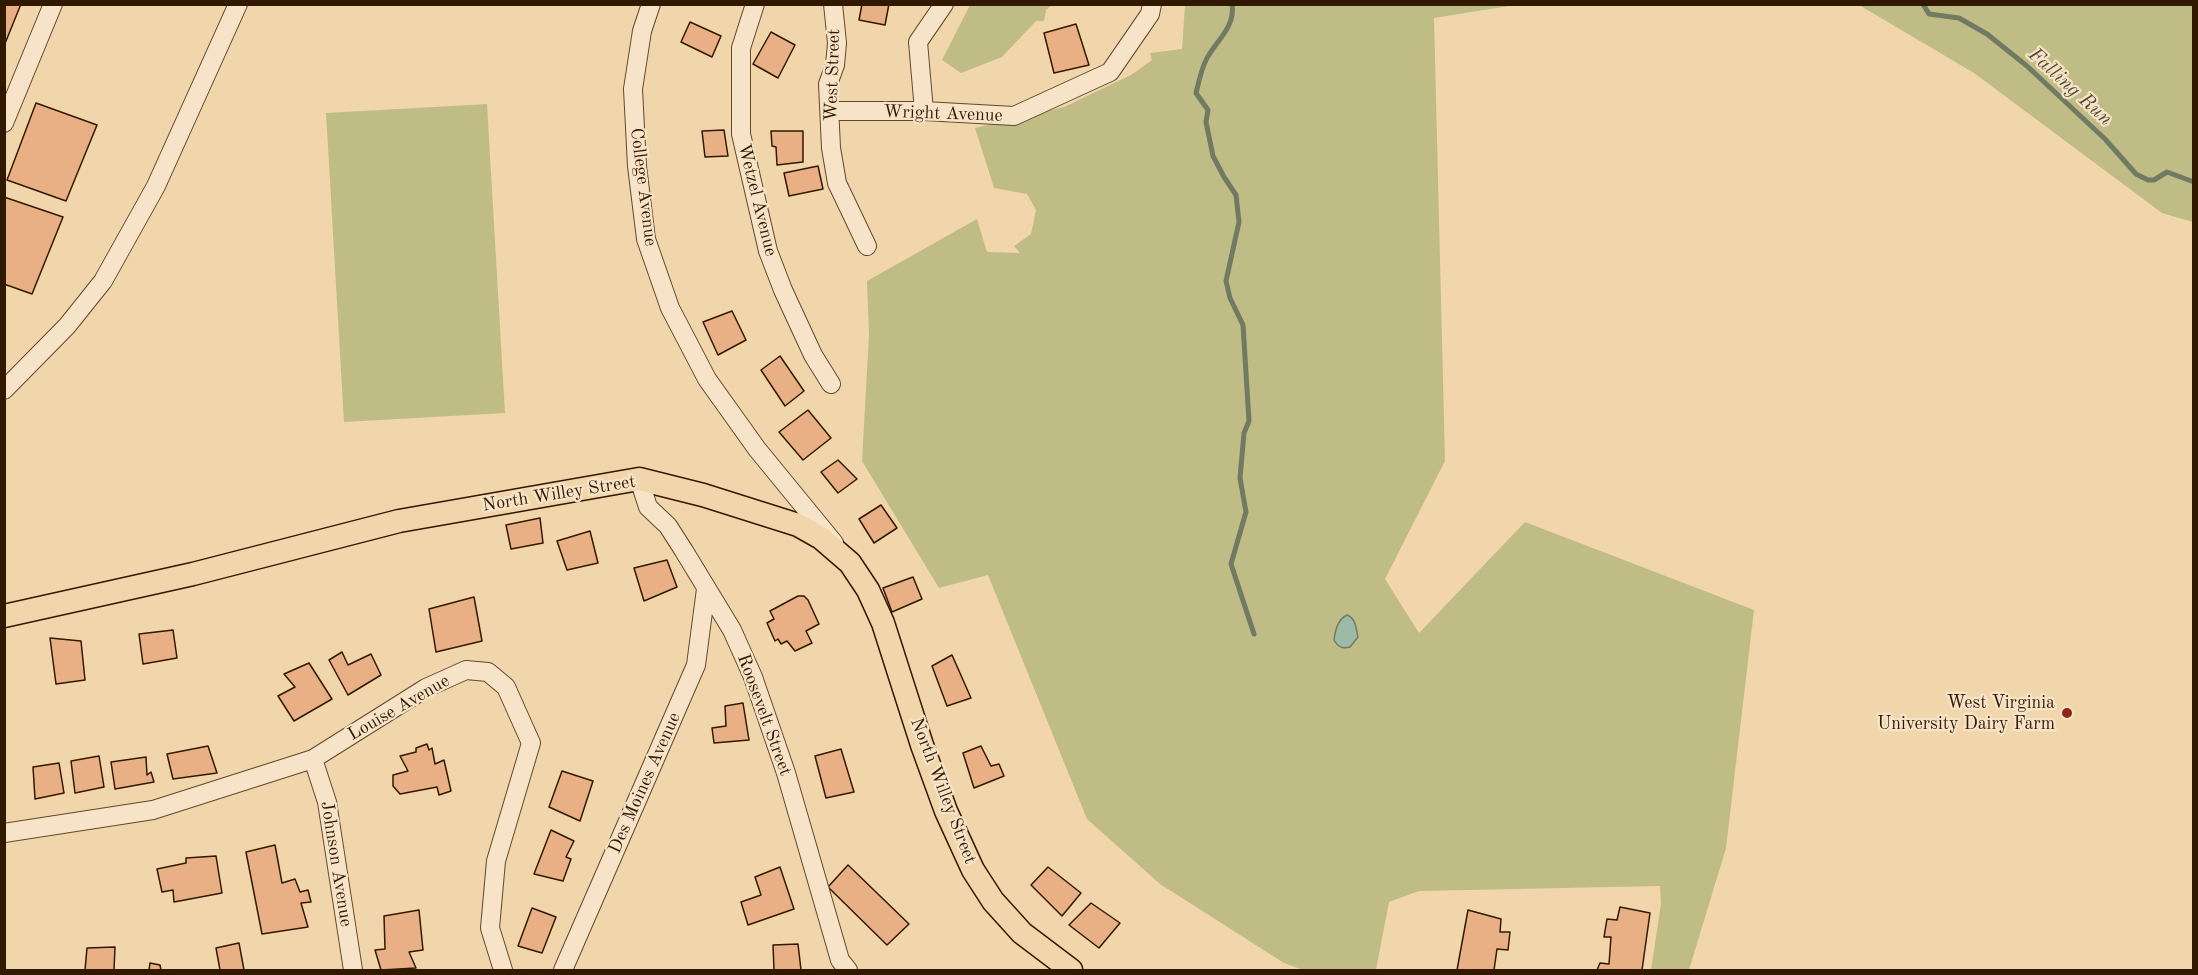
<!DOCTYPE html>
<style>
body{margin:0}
#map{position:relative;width:2198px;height:975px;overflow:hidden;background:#f2d6ab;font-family:"Old Standard TT",serif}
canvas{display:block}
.frame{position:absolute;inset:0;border:6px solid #311900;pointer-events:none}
</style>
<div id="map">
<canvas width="2198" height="975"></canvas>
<div class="frame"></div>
</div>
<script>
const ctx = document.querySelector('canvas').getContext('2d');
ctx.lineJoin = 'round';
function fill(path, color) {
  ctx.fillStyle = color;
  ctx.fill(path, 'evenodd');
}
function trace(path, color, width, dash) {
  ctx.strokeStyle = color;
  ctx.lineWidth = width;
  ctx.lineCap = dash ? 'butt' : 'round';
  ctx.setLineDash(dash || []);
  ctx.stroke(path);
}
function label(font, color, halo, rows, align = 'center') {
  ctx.font = font + ' "Old Standard TT",serif';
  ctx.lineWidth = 4.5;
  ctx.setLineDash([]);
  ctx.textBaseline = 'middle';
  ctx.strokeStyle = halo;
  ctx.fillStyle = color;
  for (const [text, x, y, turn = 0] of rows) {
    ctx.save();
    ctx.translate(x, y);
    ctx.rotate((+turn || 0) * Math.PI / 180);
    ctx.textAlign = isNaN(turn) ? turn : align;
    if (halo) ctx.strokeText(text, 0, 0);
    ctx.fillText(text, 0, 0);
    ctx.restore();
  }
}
fill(new Path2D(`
 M970,5v-1l82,1 -6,5 -2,11h-8l-34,36 -41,16 -19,-13z
 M1185,5h330l-81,13 11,443 -60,118 34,54 106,-111 229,88 -28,238 -37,122h-38l10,-66 -1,-18 -241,5 -30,11 -13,68h-73l-19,-7 -124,-79 -73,-65 -99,-244 -49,13 -77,-127 7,-126 -2,-54 110,-62 10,33 33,1 -6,-7 17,-12 5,-24 -9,-16 -33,-6 -19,-60 89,-21 67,-32 21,-15 -2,-7 32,-4z
 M1859,5h334v217l-31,-9 -188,-140z
 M487,104l18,309 -161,9 -18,-309z`), '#c0bc85');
const water = new Path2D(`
 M1347,615c9,3 9,14 11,22l-8,10c-8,2 -12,0 -16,-7 1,-9 4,-21 13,-25z`);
fill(water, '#9cbaa4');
trace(water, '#717a62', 1.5);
trace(new Path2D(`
 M1232,4c4,23 -17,38 -26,56 -5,10 -7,22 -10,33l12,17 -2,12 7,34 11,21 12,18 3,27 -13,59 4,17 13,27 6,96 -5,12 -4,45 6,34 -15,52 23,70
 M1923,4l6,10 30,4 28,16 40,32 78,73 31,35 12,6h6l13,-8 27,10`), '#717a62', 5);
const building = new Path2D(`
 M4,4h17l-17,42z
 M862,4h27l-4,21 -26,-5z
 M690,22l31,14 -9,21 -31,-15z
 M1076,24l13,41 -35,8 -10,-40z
 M771,32l24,13 -17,33 -25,-14z
 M36,103l61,22 -31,76 -59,-21z
 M724,130l4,26 -23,1 -3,-26z
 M771,131h32v31l-26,3 -1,-18 -4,-1z
 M818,166l5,23 -34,7 -5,-23z
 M4,197l59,20 -31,77 -28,-10z
 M732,311l14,29 -28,15 -15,-33z
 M780,356l24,35 -19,15 -24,-36z
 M808,410l23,28 -28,22 -24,-28z
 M838,460l19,19 -19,14 -17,-21z
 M881,505l16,23 -23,15 -15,-24z
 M540,518l3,25 -32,6 -5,-24z
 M590,531l8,32 -31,7 -10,-29z
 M667,560l10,27 -33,14 -10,-33z
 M913,577l9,22 -30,13 -9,-24z
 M798,596h6l4,4 11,24 -13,7 6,12 -17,8 -8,-10 -6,3 -3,-5 -3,2 -8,-18 7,-4 -4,-8z
 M474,597l8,44 -46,11 -7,-43z
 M173,630l4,28 -34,6 -4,-30z
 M50,638l31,3 4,39 -29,4z
 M342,652l6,13 23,-11 10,21 -33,20 -19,-35z
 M952,655l19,43 -24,8 -15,-40z
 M309,663l23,36 -38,22 -16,-25 17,-9 -11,-13z
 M743,703l6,37 -35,3 -2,-15 14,-2 -1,-20z
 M427,744l2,6 3,-2 3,16 9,-4 7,31 -12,4 -2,-8 -37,7 -7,-8v-11l15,-4 -8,-15 16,-4v-4z
 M208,746l9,27 -44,6 -6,-25z
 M981,746l10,20 8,-2 5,12 -30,12 -11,-35z
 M841,749l13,43 -28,6 -11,-42z
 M99,756l5,31 -29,6 -4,-32z
 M146,757l1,18 4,-3 3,10 -39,7 -4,-27z
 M59,763l5,30 -29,6 -2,-32z
 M562,771l31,10 -13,40 -31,-14z
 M551,830l23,11 -8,16 5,2 -8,22 -29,-7z
 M275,845l7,38 13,-4 5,13 8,-2 3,12 -10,1 7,24 -46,7 -16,-82z
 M216,856l6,37 -48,9 -1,-12 -11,2 -5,-23 29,-6v-5z
 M848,865l61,59 -22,21 -59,-58z
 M780,867l14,42 -46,16 -7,-23 20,-7 -6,-18z
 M1048,867l33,26 -19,23 -31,-31z
 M1091,903l29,20 -21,25 -30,-23z
 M1620,907l30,6 -8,57h-45l3,-7 9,1 2,-27h-7l3,-18 10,1z
 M532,908l24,9 -14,36 -24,-7z
 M419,910l4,40 -14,2 7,16 -35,2 -6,-20 10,-1 -1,-33z
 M1468,910l33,9 -1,13h10l-2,18 -11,-1 -3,21h-37z
 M239,943l5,27h-24l-4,-22z
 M798,944l3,26h-27l-1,-25z
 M115,947l-1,23h-29l2,-22z
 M150,963l10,2 1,5h-12z`);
fill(building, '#e9af85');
trace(building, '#311900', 1.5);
const minor = new Path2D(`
 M651,4l-9,27 -9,58 4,77 9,73 24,69 37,71 50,70 77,94
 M755,4l-14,44v86l27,117 15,39 30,65 18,29
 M833,4l4,39 -2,22 -7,19 3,64 6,35 30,63
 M830,111h94l90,5 96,-44 40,-58 2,-10
 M924,111l-6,-69 26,-38
 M4,123l49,-119
 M4,390l63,-64 36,-45 53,-95 82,-182
 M639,479l9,28 20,19 16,25 48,79 21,47 33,96 54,187 8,10
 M313,759l14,43 26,168
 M4,833l149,-23 160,-51 113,-71 40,-18 22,2 18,15 25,56 -35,118 -6,67 13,42
 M563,970l133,-305 10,-76`);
const major = new Path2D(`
 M4,616l189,-42 206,-53 240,-42 64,16 95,30 23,13 29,25 18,27 15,33 39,122 24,66 27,59 20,31 29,32 49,37`);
trace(minor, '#61482b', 20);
trace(major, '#311900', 25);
trace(minor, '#f7e4c8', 18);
trace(major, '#f2d6ab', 22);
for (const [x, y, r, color] of [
 [2067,713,6,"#8f2418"]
]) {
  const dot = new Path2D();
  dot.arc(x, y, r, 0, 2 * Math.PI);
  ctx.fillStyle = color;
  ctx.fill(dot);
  trace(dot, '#f7e4c8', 2);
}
label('18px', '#311900', '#f7e4c8', [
 ["West Street",833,75,-88],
 ["Wright Avenue",943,114,2],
 ["College Avenue",643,187,83],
 ["Wetzel Avenue",757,200,76],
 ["North Willey Street",559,494,-9],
 ["Louise Avenue",399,708,-30],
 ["Roosevelt Street",764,715,70],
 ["Des Moines Avenue",645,783,-66],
 ["North Willey Street",943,791,69],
 ["Johnson Avenue",336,864,81]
]);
label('18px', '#311900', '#f7e4c8', [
 ["West Virginia",2055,703],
 ["University Dairy Farm",2055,724]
], 'right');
label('italic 20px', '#514931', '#f7e4c8', [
 ["Falling Run",2070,87,42]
]);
</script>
